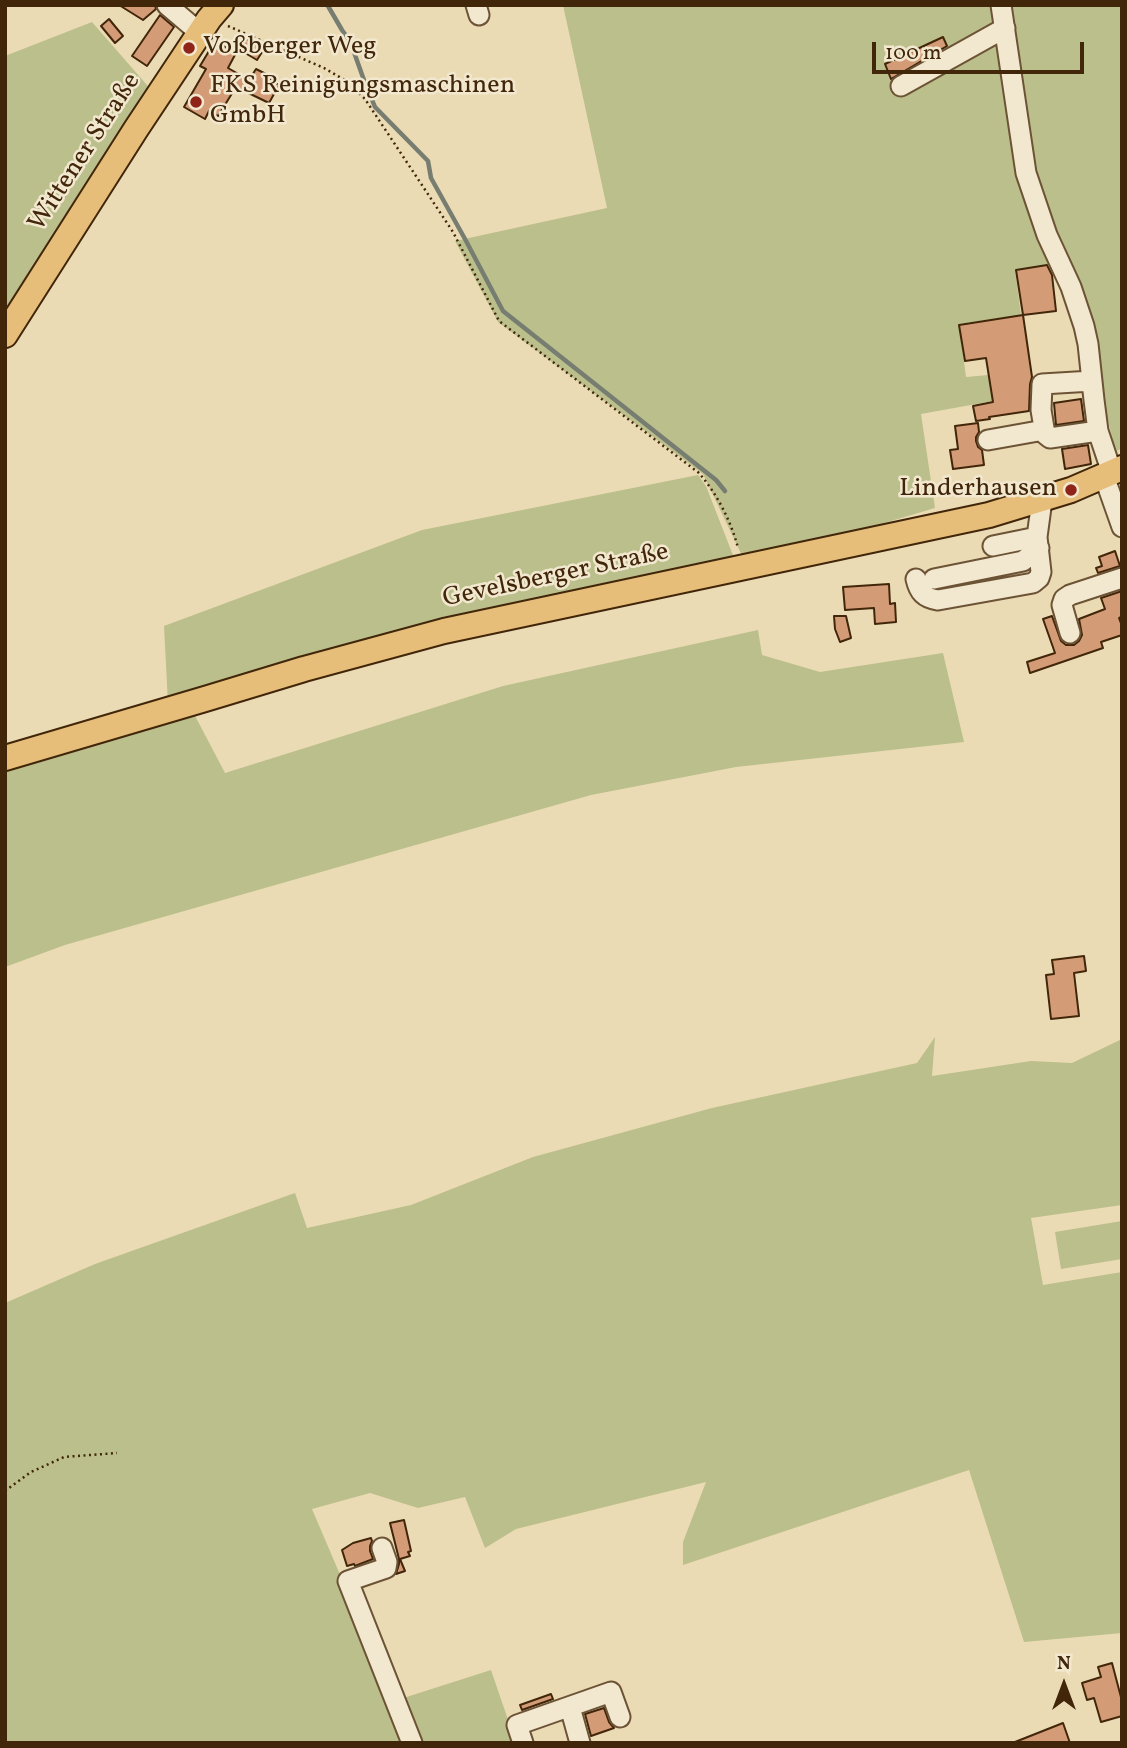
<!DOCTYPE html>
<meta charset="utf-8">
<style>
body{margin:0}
#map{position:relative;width:1127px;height:1748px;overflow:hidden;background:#ebdbb5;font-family:Vollkorn,serif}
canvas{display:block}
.frame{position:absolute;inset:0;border:7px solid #41260a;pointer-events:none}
.north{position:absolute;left:1029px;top:1650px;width:70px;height:70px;-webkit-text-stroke:5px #f2e8cf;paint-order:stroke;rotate:0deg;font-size:19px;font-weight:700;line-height:28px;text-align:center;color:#41260a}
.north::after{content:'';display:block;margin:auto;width:24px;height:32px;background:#41260a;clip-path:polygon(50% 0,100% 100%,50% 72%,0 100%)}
.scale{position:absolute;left:872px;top:42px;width:212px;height:32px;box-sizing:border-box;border:4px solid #41260a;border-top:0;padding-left:9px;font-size:21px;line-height:24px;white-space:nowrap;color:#41260a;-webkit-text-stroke:5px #f2e8cf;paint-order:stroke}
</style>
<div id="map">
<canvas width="1127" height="1748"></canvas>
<div class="frame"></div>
<div class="north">N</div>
<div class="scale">100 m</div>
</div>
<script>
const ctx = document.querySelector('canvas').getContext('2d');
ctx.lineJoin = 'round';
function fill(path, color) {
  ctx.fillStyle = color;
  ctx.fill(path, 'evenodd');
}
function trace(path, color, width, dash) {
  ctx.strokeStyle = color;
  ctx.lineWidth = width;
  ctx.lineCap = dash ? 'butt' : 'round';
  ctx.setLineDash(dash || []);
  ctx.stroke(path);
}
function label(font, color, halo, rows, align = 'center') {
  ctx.font = font + ' Vollkorn,serif';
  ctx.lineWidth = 5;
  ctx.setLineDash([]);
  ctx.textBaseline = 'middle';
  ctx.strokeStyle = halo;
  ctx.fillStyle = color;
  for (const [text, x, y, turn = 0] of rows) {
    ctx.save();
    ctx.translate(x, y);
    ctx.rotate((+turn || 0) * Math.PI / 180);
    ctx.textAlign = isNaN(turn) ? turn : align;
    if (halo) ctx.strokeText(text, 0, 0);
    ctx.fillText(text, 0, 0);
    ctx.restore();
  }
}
fill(new Path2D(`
 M563,5h559v443l-5,3 -3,-7 -11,-42 -7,-67 -8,-30 -12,-26 -25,-15 -36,6 6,45 -62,9 7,53 22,-2 5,26 -72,13 14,94 -189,56 -43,-90 -205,-152 -43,-81 152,-33z
 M92,22l61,70 -148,233v-269z
 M698,475l8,11 30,77 -568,141 -4,-78 258,-96z
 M758,630l4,25 58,17 123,-19 21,89 -228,25 -145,28 -526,150 -60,22v-201l187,-56 33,63 278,-87z
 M935,1037l-3,39 99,-15 41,2 50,-24v166l-91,13 12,67 79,-13v361l-98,9 -55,-172 -286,95v-23l23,-60 -190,47 -31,19 -20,-51 -47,11 -48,-15 -58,16 82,192 97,-31 25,73h-511v-440l90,-39 200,-71 12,35 104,-23 122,-48 179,-49 205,-45z
 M1122,1221v38l-61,10 -6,-37z`), '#bbbf8b');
trace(new Path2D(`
 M328,6l14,24 8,11 15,42 10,24 53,54 3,17 34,61 38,72 213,169 9,11`), '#777e71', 4.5);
const building = new Path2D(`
 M119,5h36l1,4 -13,11z
 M160,15l14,12 -27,39 -15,-10z
 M109,19l14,17 -8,7 -14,-17z
 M943,37l4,9 -56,33 -6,-15z
 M246,39l18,10 -7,11 -17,-10z
 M215,41l21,12 -8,15 21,12 7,-11 10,5v2l13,9 -10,18 -33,-16 -18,29 -9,-5 -4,8 -21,-12 22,-38 -6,-3z
 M1047,265l5,10 4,36 -33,4 -7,-45z
 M1023,315l9,62 -2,7 -1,27 -40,6 1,2 -14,2 -3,-15 20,-4 -7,-44 -21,3 -6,-36z
 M1081,399l3,22 -28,4 -2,-22z
 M978,423l1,9 -3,5v4l2,6 4,3 2,15 -31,4 -3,-19 8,-1 -3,-23z
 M1088,445l3,19 -26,5 -3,-20z
 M1115,551l5,15 -22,7 -2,-5 6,-2 -3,-9z
 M889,584l1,20 5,-1 1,19 -21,2 -1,-16 -29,2 -2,-23z
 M1122,591v25l-3,2 3,8v9l-21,7 2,6 -73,25 -3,-11 28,-9 -12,-34 9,-3 9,25 5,4h8l5,-4 3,-6 -3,-16 26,-10 -4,-11z
 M834,616h12l5,22 -11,4 -5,-13z
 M1084,956l2,15 -12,2 5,43 -28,3 -5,-44 8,-1 -2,-14z
 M404,1520l7,31 -3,1 2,4 -10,3 5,12 -9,3 3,-10v-5l-9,-36z
 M371,1538l1,3 -2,5v5l3,8 -18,7 -1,-2 -7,2 -5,-16 11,-7z
 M1112,1663l10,38v15l-21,6 -7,-24 -7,2 -5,-17 19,-6 -3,-10z
 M551,1694l2,5 -31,11 -2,-5z
 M604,1708l5,14 5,6 -23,8 -6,-22z
 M1063,1723l7,20h-55v-1z`);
fill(building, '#d49c76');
trace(building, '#41260a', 2);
const minor = new Path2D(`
 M167,5l33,28
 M476,5l3,10
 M1001,5l25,168 21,62 24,52 13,39 4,18 6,56 4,31 14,42
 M901,86l104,-58
 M1092,381l-50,3 -1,26 4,24 5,4 48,-7
 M988,440l56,-10
 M1104,476l18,51
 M993,546l44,-9
 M916,579c3,13 8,19 22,21l95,-17 6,-5 2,-6 -4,-35 5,-37
 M934,579l89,-18 16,-13
 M1070,633l-8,-28 2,-6 6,-4 52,-17
 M382,1548l5,14 -1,6 -38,13 64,162
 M570,1707l10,36
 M523,1743l-6,-18 94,-33 9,25`);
const major = new Path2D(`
 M5,335l131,-206 73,-110 12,-14
 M5,758l200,-59 99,-30 140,-38 545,-116 82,-25 51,-22`);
trace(minor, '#6c5335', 23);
trace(major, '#41260a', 28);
trace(new Path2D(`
 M228,26l96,42 24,14 17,17 88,133 46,89 200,152c18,21 32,48 39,75
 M5,1491l26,-19 33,-15 53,-4`), '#41260a', 2.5, [2, 3.5]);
trace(minor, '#f2e8cf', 19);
trace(major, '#e6be7a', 24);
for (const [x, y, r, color] of [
 [189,48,7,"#8f2418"],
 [196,102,7,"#8f2418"],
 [1071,490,7,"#8f2418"]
]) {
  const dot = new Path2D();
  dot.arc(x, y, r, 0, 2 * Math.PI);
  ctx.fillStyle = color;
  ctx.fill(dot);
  trace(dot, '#f2e8cf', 2.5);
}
label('26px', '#41260a', '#f2e8cf', [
 ["Voßberger Weg",203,48],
 ["FKS Reinigungsmaschinen",210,87],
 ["GmbH",210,117],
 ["Linderhausen",1057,490,"right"]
], 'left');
label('26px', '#41260a', '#f2e8cf', [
 ["Wittener Straße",86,153,-57],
 ["Gevelsberger Straße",556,577,-12]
]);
</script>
